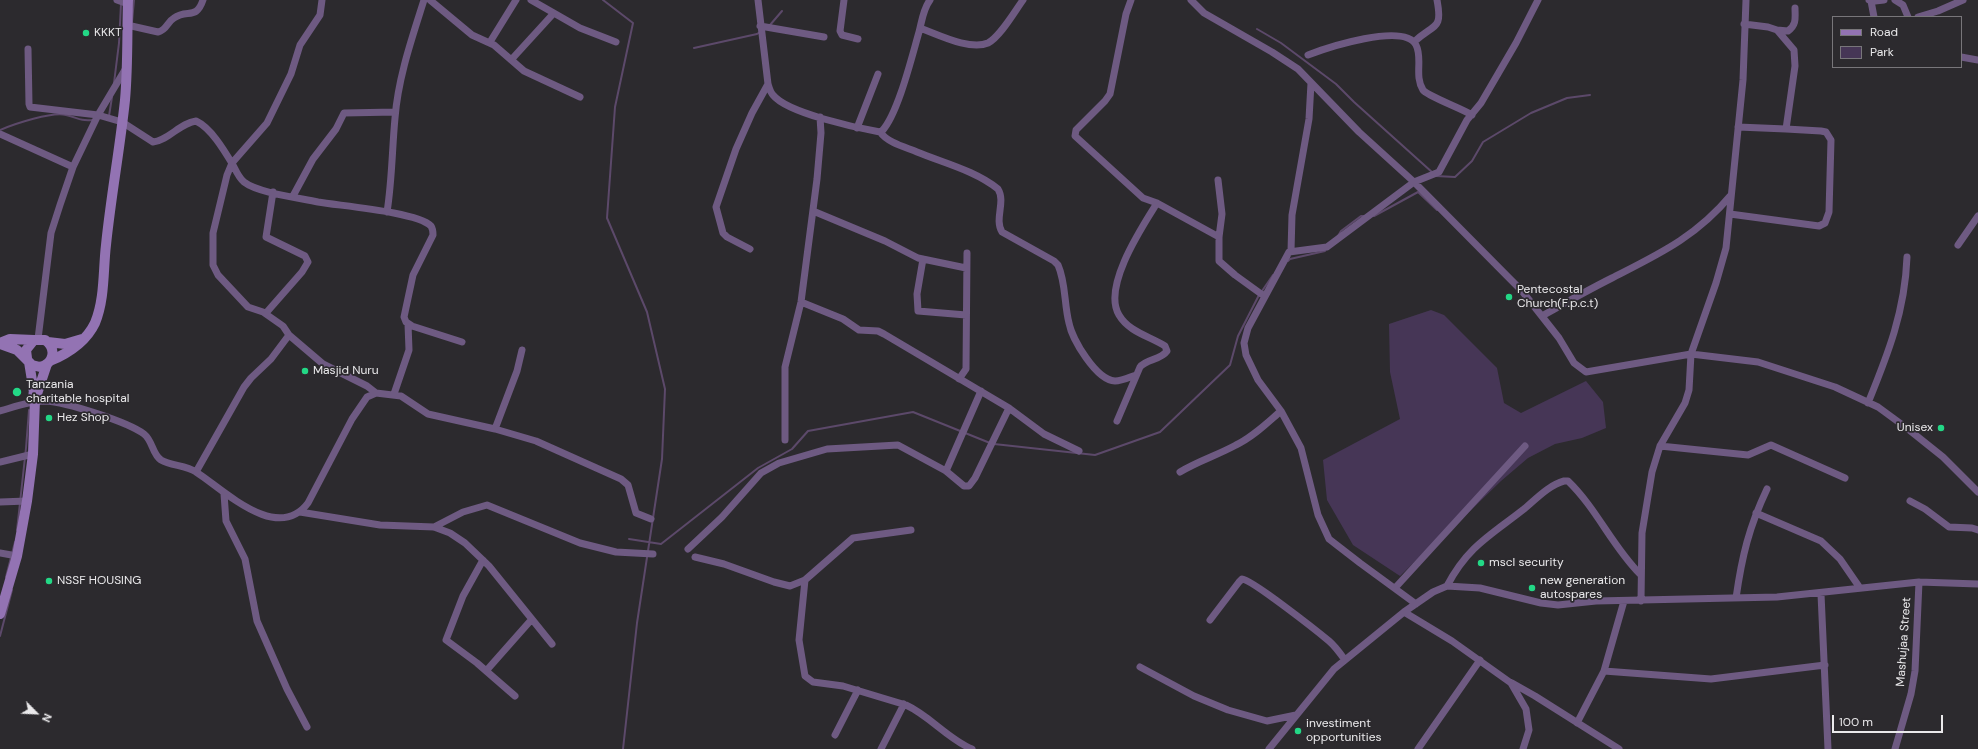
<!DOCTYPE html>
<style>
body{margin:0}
#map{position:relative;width:1978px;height:749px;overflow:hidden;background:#2c2a2e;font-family:"DM Sans",sans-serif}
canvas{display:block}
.legend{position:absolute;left:1832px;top:16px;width:130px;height:52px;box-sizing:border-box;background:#2c2a2e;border:1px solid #78767a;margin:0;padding:5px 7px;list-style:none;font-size:12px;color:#eae9eb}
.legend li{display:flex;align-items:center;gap:8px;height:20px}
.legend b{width:20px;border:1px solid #78767a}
.north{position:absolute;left:16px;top:693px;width:40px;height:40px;-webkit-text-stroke:3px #2c2a2e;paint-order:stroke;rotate:114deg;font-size:11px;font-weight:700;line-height:16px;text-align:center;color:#eae9eb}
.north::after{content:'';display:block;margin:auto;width:14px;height:18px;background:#eae9eb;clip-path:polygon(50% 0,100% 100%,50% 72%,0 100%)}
.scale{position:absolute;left:1832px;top:715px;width:111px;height:18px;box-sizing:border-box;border:2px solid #eae9eb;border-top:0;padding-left:5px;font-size:12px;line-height:14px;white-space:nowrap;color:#eae9eb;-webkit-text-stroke:3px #2c2a2e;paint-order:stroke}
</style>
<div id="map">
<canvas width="1978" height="749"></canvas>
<ul class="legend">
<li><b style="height:5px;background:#9373b3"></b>Road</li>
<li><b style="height:11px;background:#463656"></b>Park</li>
</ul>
<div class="north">N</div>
<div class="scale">100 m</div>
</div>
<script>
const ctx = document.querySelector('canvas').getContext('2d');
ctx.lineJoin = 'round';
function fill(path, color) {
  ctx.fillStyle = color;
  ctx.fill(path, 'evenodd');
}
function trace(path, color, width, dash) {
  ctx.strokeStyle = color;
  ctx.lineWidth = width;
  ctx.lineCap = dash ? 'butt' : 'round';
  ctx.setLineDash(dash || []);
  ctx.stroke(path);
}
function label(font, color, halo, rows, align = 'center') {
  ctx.font = font + ' "DM Sans",sans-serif';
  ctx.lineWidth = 3.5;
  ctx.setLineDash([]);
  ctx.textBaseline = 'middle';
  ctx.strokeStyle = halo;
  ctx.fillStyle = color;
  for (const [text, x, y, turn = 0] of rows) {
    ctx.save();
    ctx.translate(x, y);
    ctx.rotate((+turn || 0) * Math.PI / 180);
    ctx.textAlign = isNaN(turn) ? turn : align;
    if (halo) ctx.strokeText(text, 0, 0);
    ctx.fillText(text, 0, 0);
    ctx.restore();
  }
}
fill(new Path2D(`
 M1431,310l13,5 53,53 7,35 17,10 65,-32 17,21 3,26 -24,10 -27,6 -27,14 -27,23 -34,33 -24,20 -43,42 -47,-31 -26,-45 -4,-40 77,-41 -10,-47 -1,-48z`), '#463656');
trace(new Path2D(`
 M603,0l30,23 -18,84 -8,111 40,94 18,77 -3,70 -25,164 -14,126
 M132,22l2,-22
 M770,25l12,-14
 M1257,29l24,14 55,41 18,18 79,71
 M694,48l63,-14 3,-2
 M114,83l5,-40 2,-39
 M109,116l3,-19
 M0,130c14,-6 53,-19 66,-15 13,3 12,6 27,5
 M1436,176l19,1 17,-16 11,-19 48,-29 36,-15 23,-3
 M1374,216l44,-24 19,18
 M1338,236l3,-5 20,-15h3
 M1288,261l2,-2 35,-8
 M1262,291l11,-16
 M29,399v-6
 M994,444l101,11 65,-23 70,-67 8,-29 21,-41
 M17,530l9,-82 3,-38
 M629,539l32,5 97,-76 34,-19 16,-18 105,-19 77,31
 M6,577l9,-35
 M0,636l12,-46`), '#5c496a', 2);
trace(new Path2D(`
 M117,0l11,4
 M322,0l-2,15 -20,30 -9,29 -24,49 -35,40 -5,12 -14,58v32l5,10 30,32 15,5 20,14 6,9 34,29 44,22 9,7
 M430,0l42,35 22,10 30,26 56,26
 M531,0l49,28 36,14
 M758,0l10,84c1,3 2,8 5,11 14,18 84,33 107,37l2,-1c16,-17 30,-75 37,-99 3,-11 4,-23 11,-32
 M844,0l-4,31 2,4 16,4
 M1131,0l-5,14 -16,80 -5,7 -29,29 -1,6 68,62 14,5 62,34
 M1191,0l13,13 68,39 26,17 61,63 55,50 108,109 37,47 15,25 12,9 105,-18 67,8 77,25 43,20 30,22 35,28 35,35
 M1869,0l6,1 9,-1
 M1895,0l8,5 5,12
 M1871,1l3,16
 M1918,17l20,-6 25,-11
 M127,25l31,7c9,-2 9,-10 16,-14 13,-10 22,3 29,-18
 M760,26l64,11
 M920,28c17,6 50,23 68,15 12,-6 27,-32 35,-43
 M1777,30l11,1c9,-6 7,-14 7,-23
 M490,42l26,-42
 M1414,42c20,-19 29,-11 23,-42
 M28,49l1,55 1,3 68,8 24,7 31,20c16,-2 27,-19 43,-21 15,7 28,29 37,44 3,6 6,13 11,17 14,11 56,16 74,20 23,4 99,10 113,24 2,3 2,6 2,9l-20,40 -9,42 2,5 6,4 50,16
 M1308,55c18,-7 96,-33 108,-10 7,13 -2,31 7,45 4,6 38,18 49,25
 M1961,57l17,3
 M511,60l42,-46
 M1738,127l48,2
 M857,128l21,-54
 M880,132c8,11 25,15 37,20 27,11 59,19 81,37 8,13 -4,30 4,43l52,29 4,4c8,18 6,39 11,58 3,16 27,57 46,58 7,0 15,-4 21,-6
 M0,134l73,33
 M1218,180l4,34 -3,23v24l16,14 29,21
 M293,196l20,-37 23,-30 8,-16 51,-1
 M813,211l72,30 33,17 48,10
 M387,212c5,-31 5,-62 8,-94 3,-40 17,-80 29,-118
 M1730,214l89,12 6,-3 4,-11 2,-72 -5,-8 -5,-1 -35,-2 9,-63 -1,-16 -17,-20 -9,-3 -24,-3
 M1958,245l20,-29
 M750,249l-23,-12 -4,-4 -7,-26 20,-58 16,-36 16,-29
 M1291,251l1,-36 17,-96 2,-36
 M923,259l-6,35 1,17 48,4
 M801,302l42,17 16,11 19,1 6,3 125,74 35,26 35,17
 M266,313l36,-41 6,-10 -3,-6 -39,-19 7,-45
 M1542,316c23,-13 46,-26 70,-38 47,-24 84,-41 119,-83
 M38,339l13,-106 9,-28 13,-38 25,-52 28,-47
 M959,379l7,-10 1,-116
 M394,394l15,-44 -1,-26
 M1868,403c20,-49 37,-92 39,-146
 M0,411c14,-4 30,-10 45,-10 21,1 83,21 99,33 9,7 8,20 17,26 10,6 25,5 35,12 27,17 81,72 112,31l44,-84 15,-22 9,-4 25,3 27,18 67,15 41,12 85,38 7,6 8,28 15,6
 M1117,421l23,-54c6,-8 21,-7 27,-16l-2,-5c-16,-10 -36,-14 -46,-31 -17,-28 23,-88 38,-112
 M495,429l22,-58 5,-21
 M785,440v-73l16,-65 16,-123 4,-46 -1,-16
 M1660,446l88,9 23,-10 74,33
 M0,462l33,-8
 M946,471l35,-80
 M196,472l48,-85 7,-9 20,-19 18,-24
 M1180,472c18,-11 38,-17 56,-27 17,-8 31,-22 45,-34
 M224,494l2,27 19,38 12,62 30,68 20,38
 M1910,501l15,8 24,18 23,1 6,2
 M0,502l27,-1
 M300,512l80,13 54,2 16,6 15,10 24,23 63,78
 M1756,513l65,28 19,18 20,29
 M434,527l29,-15 24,-7 93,38 36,9 37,2
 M688,549l34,-32 39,-44 18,-10 48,-14 71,-4 48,26 18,15h5l6,-8 34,-70
 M0,553l17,3
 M695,557l29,7 50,18 16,4 15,-6 48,-42 58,-8
 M483,560l-20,36 -17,44 31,23 38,33
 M805,580l-6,60 6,36 8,6 30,4 63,19c24,11 42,34 66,44
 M1447,586c21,-40 44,-51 77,-77 12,-10 25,-24 40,-28h4c29,28 44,65 72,93
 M1395,588l130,-142
 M1821,594l7,155
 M1736,598c6,-42 13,-71 31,-109
 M1641,601l1,-68 10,-61 8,-26 25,-43 4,-13 2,-36 25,-71 10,-35 17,-168 3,-80
 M1416,604l-56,-41 -31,-24 -11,-24 -17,-67 -20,-37 -23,-31 -12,-25 -2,-12 4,-15 41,-76 38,-5 87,-65 25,-10 28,-52 14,-17 35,-60 22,-43
 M1404,612l48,29 59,42 15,26 3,21 -6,19
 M1210,620l29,-38 3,-3c9,0 75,52 87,62 6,5 11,12 16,19
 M1140,667l54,29 34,14 39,11 29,-6
 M486,671l46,-52
 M1604,671l107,8 114,-14
 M1512,683l23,13 84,53
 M1577,723l27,-52 20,-70
 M835,735l23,-45
 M881,749l23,-45
 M1269,749l65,-80 70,-57 29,-20 14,-6 33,2 61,15 17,2 38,-4 181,-4 142,-15 59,2
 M1418,749l62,-89
 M1895,749l16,-55 4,-23 4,-89`), '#6e5a82', 7);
trace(new Path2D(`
 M48,342l17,2 17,-5
 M0,343l10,-4 24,1
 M0,344l17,6 15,15 8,2c14,-3 17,-19 5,-27h-11l-8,10 1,8
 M50,361c19,-8 36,-19 45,-38 10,-24 8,-53 11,-78 5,-49 14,-97 19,-145 3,-33 2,-67 3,-100
 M36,397l11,-33
 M0,614l17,-58 10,-55 6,-47 2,-55 -6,-37`), '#9373b3', 10);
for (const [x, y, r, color] of [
 [86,33,4,"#23d886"],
 [1509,297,4,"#23d886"],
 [305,371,4,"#23d886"],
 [17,392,5,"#23d886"],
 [49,418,4,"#23d886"],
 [1941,428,4,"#23d886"],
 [1481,563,4,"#23d886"],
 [49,581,4,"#23d886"],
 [1532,588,4,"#23d886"],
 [1298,731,4,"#23d886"]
]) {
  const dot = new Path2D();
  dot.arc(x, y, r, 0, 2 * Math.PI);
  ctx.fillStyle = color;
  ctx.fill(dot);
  trace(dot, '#2c2a2e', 1.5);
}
label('12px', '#eae9eb', '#2c2a2e', [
 ["KKKT",94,33],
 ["Pentecostal",1517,290],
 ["Church(F.p.c.t)",1517,304],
 ["Masjid Nuru",313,371],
 ["Tanzania",26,385],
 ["charitable hospital",26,399],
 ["Hez Shop",57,418],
 ["Unisex",1933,428,"right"],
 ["mscl security",1489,563],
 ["NSSF HOUSING",57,581],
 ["new generation",1540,581],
 ["autospares",1540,595],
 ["investiment",1306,724],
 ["opportunities",1306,738]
], 'left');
label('12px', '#eae9eb', '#2c2a2e', [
 ["Mashujaa Street",1904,642,-86]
]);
</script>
